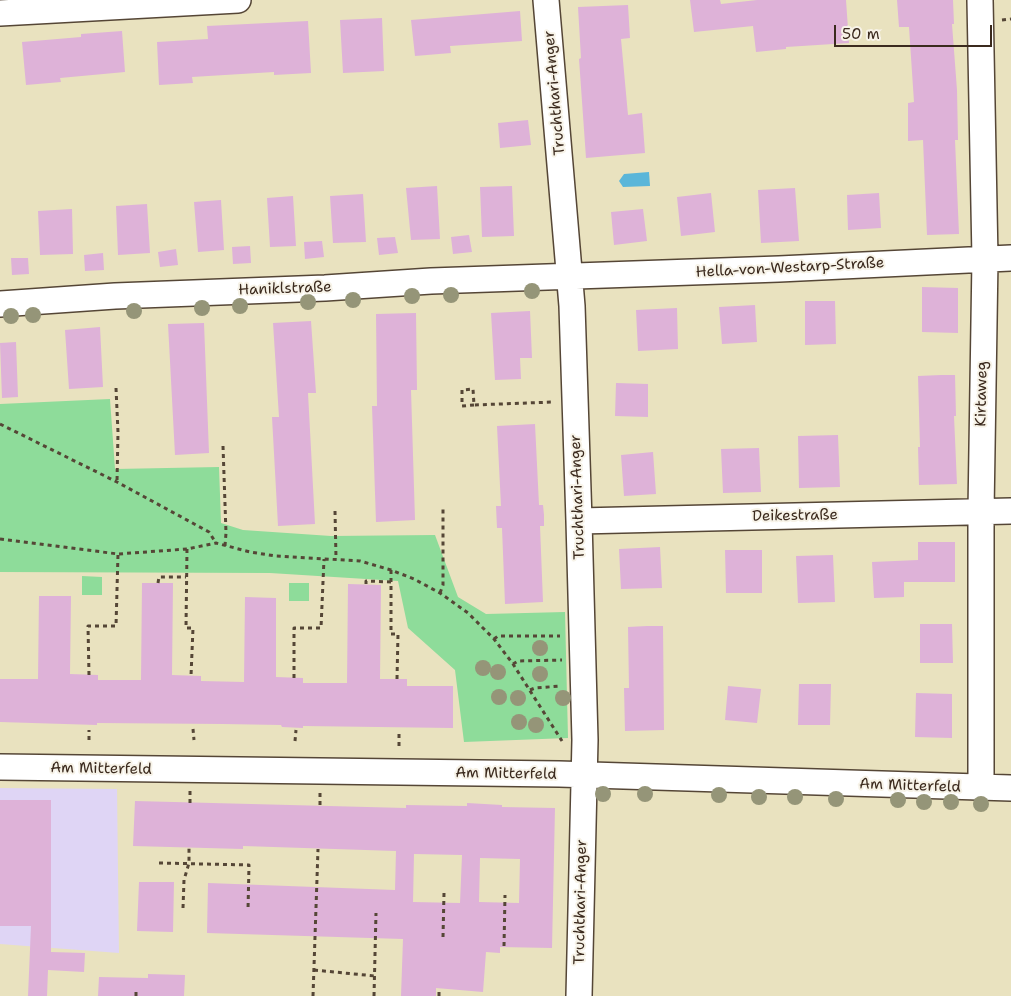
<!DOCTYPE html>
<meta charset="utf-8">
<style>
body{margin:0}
#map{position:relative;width:1011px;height:996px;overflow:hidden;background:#e9e2bf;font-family:"Shantell Sans",sans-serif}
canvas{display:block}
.scale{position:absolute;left:834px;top:25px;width:158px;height:22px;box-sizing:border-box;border:2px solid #3b2a1e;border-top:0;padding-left:6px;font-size:15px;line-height:18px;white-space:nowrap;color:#3b2a1e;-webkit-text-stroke:4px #f7f3e8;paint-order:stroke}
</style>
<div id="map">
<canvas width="1011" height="996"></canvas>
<div class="scale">50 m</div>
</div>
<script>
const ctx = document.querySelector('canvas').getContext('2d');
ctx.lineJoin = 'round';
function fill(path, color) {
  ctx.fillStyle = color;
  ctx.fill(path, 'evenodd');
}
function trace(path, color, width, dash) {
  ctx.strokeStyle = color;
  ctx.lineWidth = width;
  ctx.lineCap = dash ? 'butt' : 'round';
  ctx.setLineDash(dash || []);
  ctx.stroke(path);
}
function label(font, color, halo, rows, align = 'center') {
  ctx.font = font + ' "Shantell Sans",sans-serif';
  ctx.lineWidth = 4;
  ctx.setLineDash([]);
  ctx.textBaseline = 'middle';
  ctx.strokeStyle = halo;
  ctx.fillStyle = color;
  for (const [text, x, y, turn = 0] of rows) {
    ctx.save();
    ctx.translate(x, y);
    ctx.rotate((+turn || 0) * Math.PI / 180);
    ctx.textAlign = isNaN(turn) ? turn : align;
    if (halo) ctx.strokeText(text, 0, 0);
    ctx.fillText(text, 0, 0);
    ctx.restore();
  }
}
fill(new Path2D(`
 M0,788l117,1 2,164 -119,-9z`), '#dfd5f5');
fill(new Path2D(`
 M110,399l5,70 104,-2 2,56 22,7 88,6 104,-1 23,62 28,17 79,-2 3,126 -104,4 -9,-72 -47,-42 -10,-47 -128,-8 -270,-1v-168z
 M82,576l20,1v18h-20z
 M289,583h20v18h-20z`), '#8edc9a');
fill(new Path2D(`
 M649,172l1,14 -27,1 -4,-6 5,-7z`), '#5bb6d9');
fill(new Path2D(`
 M690,0h30l1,4 36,-4h89l3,43 -63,4v2l-30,3 -3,-26 -59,6z
 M897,0h56l1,24h-2l5,66 1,50h-3l4,94 -32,1 -4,-95 -15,1v-38l6,-1 -5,-75h-10z
 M628,5l2,33 -9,1 7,76 14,-2 3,40 -59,5 -7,-99 2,-1 -3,-51z
 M520,11l2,30 -72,5 1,7 -36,3 -4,-36z
 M382,18l2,53 -41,2 -3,-53z
 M308,21l3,52 -37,2v-3l-82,5 1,6 -34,2 -2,-43 51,-3 -1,-13z
 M122,31l3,41 -65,6 1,4 -35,3 -4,-43 59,-5v-3z
 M528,120l3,25 -31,3 -2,-25z
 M437,186l3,53 -29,1 -5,-52z
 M512,186l2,50 -32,1 -2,-50z
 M795,188l4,53 -38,2 -3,-53z
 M711,193l4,39 -34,4 -4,-39z
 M879,193l2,35 -33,2 -1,-35z
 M363,194l3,48 -33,1 -3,-47z
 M293,196l3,50 -26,1 -3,-49z
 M221,200l3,50 -26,2 -4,-50z
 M147,204l3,49 -32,2 -2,-49z
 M72,209l1,45 -33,1 -2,-44z
 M643,209l4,32 -33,4 -3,-33z
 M469,235l3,17 -19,2 -2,-17z
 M395,237l3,16 -19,2 -2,-17z
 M322,241l2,16 -19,2 -1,-17z
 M250,246l1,17 -18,1 -1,-17z
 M176,249l2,16 -18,2 -2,-15z
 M103,253l1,17 -19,1 -1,-16z
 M11,258h17l1,16 -17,1z
 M922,287l36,1v45l-36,-1z
 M805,301h30l1,43 -31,1z
 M755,305l2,37 -35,2 -3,-37z
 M677,308l1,41 -40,2 -2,-41z
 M530,311l2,47h-12l1,21 -26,1 -4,-67z
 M416,313l1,77h-6l4,130 -39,2 -4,-116h5l-1,-92z
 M311,321l5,72h-8l7,131 -37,2 -6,-109h7l-6,-94z
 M204,323l5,130 -34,2 -7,-131z
 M100,327l3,60 -34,2 -4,-59z
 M16,342l2,55 -16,1 -2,-55z
 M941,375h14l1,41h-2l3,68 -38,1 -1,-38h2l-2,-71z
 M616,383l32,1v33l-33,-1z
 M535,424l4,81h4l1,10v11h-4l3,76 -38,2 -3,-76h-5l-1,-22h5l-4,-80z
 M838,435l2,52 -41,1 -1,-52z
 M759,448l2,44 -38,1 -2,-44z
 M653,452l3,42 -32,2 -3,-41z
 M918,542h37v40h-51v15l-30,1 -2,-36 46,-2z
 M660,547l2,41 -41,1 -2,-40z
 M725,550h37v43h-36z
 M833,555l2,47 -37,1 -2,-47z
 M142,583h31l-1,92 29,1v5l43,1 1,-85 31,1v79l27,1v5h44l1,-99 33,1 -1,94h27v7h46v42l-150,-2v2l-21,-1 -1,-2 -58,-1 -126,-1v2l-97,-3v-43h38l1,-83h32l-1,78 28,1v5h43z
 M920,624h32l1,39h-33z
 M647,626h16l1,104 -39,1 -1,-43h5l-1,-61z
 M799,684h32l-1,41h-32z
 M728,686l33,3 -4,34 -32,-3z
 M916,693l36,1v44l-37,-1z
 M0,800h51v152l34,1 -1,19 -36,-2 -1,26h-19l3,-70h-31z
 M135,801l271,7v-3l61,1v-3l35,2v2l53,1 -3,140 -52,-1v6l-14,-1 -3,40 -47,-4v8h-35l2,-57 -196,-6 1,-50 187,7 1,-39 -153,-5v3l-110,-3zM414,854l48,1 -2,48 -47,-1zM480,858l40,1 -1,44 -40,-1z
 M139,882h35l-1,50 -36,-1z
 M148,974l37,1 -1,21h-86l1,-19 49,1z`), '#deb2d8');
const minor = new Path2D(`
 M546,0l26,306 7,215 6,219 -6,256
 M980,0l5,259 -4,252v276
 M0,13l238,-13
 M0,304l115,-8 210,-8 106,-7 348,-12 232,-11
 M579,521l432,-10
 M0,767l559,7 452,14`);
trace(minor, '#554636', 28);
trace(new Path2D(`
 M1002,20l9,-1
 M116,388l2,44 -1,50
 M474,405l-12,1v-16l11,-1 1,16 80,-3
 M0,424l117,58 92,50 7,11
 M223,446l3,87 -1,13
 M335,511l1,47
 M0,539l118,15 69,-5 29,-6 34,9 26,4 84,5 31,9 23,9 26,14 28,20 26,26 19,25 49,77
 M187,549l-1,79h7l-2,48
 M391,570v64h7l-1,45
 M158,583l1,-6h27
 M366,584v-3l25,1
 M440,593l3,-8v-78
 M494,639l4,-3h62
 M513,664l5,-3 44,-1
 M89,675l-1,-49h28l2,-72
 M294,678v-50h27l3,-69
 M530,690l5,-2 26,-2
 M193,729l1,11
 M89,740v-10
 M295,741l1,-11
 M399,746v-14
 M190,803v-12
 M320,805v-12
 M159,863l90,2 -1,45
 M183,908l1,-28 5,-17v-15
 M443,937l1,-44
 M504,946l1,-51
 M314,970l61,6
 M136,996v-5
 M313,996l5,-147
 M374,996l2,-83
 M439,996v-4`), '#554636', 3, [4, 4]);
trace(minor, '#fff', 25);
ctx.fillStyle = '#959578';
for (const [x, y] of [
 [532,291],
 [451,295],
 [412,296],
 [353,300],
 [308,302],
 [240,306],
 [202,308],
 [134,311],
 [33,315],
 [11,316],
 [540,648],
 [483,668],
 [498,672],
 [540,674],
 [499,697],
 [518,698],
 [563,698],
 [519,722],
 [536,725],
 [603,794],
 [645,794],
 [719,795],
 [759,797],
 [795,797],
 [836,799],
 [898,800],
 [924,802],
 [951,802],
 [981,804]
]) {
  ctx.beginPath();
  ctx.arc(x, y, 8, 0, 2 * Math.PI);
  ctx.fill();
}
label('15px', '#3b2a1e', '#f7f3e8', [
 ["Truchthari-Anger",555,93,-95],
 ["Hella-von-Westarp-Straße",790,268,-3],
 ["Haniklstraße",285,289,-2],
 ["Kirtaweg",982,394,-89],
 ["Truchthari-Anger",578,497,-92],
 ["Deikestraße",795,516,-1],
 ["Am Mitterfeld",101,769,1],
 ["Am Mitterfeld",506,774,1],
 ["Am Mitterfeld",910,786,2],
 ["Truchthari-Anger",581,902,-89]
]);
</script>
